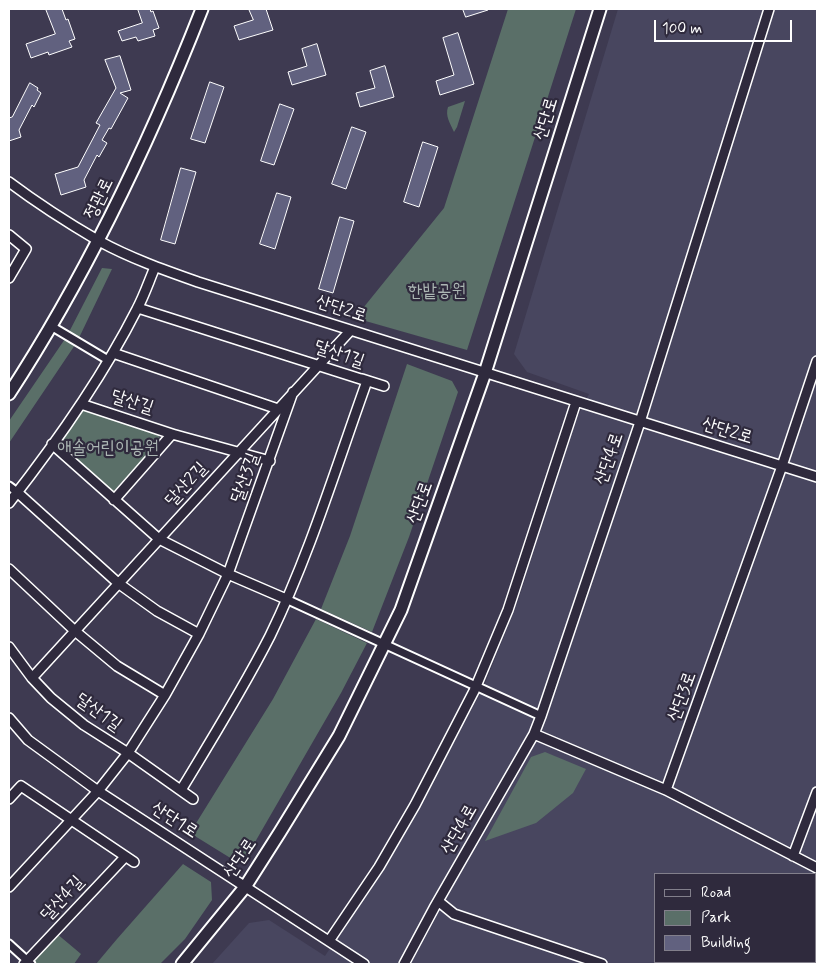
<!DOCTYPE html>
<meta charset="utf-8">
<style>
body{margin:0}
#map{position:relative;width:826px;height:973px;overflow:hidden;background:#3e3a51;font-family:Mynerve,sans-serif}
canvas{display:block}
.frame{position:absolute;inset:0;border:10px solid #fff;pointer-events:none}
.legend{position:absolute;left:654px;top:873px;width:162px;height:90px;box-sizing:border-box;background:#2f2a3d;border:1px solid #827f8b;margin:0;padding:6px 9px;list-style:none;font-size:15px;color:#fff}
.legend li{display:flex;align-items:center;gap:10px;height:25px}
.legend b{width:25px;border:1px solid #827f8b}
.scale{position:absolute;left:654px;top:20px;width:138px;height:22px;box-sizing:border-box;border:2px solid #fff;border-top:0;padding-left:6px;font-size:15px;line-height:18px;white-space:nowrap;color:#fff;-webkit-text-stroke:4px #2f2a3d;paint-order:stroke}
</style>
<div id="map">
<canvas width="826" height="973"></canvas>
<div class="frame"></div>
<ul class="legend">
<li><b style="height:6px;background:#2f2a3d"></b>Road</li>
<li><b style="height:14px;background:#5a6f68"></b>Park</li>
<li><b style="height:14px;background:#61617f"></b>Building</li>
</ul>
<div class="scale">100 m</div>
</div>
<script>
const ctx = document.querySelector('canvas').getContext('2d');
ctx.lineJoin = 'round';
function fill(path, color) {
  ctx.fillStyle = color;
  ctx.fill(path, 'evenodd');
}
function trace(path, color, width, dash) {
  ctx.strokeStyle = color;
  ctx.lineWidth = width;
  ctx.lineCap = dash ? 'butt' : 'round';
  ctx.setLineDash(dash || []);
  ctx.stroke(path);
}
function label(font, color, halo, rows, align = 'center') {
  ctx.font = font + ' Mynerve,"Poor Story",sans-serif';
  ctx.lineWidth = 4.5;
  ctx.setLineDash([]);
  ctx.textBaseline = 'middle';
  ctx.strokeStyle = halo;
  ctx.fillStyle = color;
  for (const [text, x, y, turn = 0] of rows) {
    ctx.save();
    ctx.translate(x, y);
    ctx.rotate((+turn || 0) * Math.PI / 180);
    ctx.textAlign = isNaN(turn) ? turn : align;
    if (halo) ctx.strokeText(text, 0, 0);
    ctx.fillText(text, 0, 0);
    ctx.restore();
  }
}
fill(new Path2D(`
 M618,9h199v955h-605l37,-41 20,-3 56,36 63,-96 48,-84 48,-90 34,-85 56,-177 15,-30 -62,-22 -13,-18zM655,874h160v88h-160z`), '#48465f');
fill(new Path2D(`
 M508,9h68l-109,341 -112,-32 89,-110z
 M465,101l-8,26 -3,5c-4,-9 -9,-16 -6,-25z
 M102,268l10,1 -35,73 -68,101v-22l58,-85z
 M407,364l45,17 6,11 -49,145 -37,95 -51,-23 29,-73z
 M82,408l76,24 2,9 -49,53 -52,-47 7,-17z
 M316,619l51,24 -26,50 -94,163 -15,3 -42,-26 83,-134z
 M545,752l41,17 -13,24 -37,30 -51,18 46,-84z
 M183,864l28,18 1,18 -27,39 -25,25h-64l21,-25z
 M56,933l25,21 -7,10h-38l-6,-6z`), '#5a6f68');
const building = new Path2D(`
 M46,9h16l4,11 2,-1 7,20 -6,2 3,6 -23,8 -1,-3 -17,6 -5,-14 29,-10z
 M138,9h12l1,3 2,-1 6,17 -6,2 2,6 -17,5 -2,-4 -14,4 -4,-10 24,-8z
 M249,9h17l7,21 -34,10 -5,-14 19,-6z
 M463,9h25v1l-22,7z
 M458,33l16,51 -34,11 -4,-14 18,-6 -11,-37z
 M317,44l9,31 -34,10 -4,-13 19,-6 -5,-17z
 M120,56l11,34 -11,3 8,5 -17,31 -2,-1 -7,12 5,3 -8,14 -2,-2 -13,25 2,7 -25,8 -6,-21 23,-7 22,-42 -4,-2 20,-35 -11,-28z
 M385,66l9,31 -34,10 -4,-14 19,-5 -5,-17z
 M210,82l14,5 -19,56 -14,-4z
 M30,83l8,5 -1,2 4,3 -7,14 -2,-2 -13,25 2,7 -12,4v-23l3,-1z
 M280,104l14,5 -20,56 -13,-4z
 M352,127l14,5 -20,57 -14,-5z
 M423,142l15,5 -19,60 -15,-5z
 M181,168l15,4 -21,72 -14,-4z
 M277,193l14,4 -16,52 -15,-5z
 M340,217l14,4 -21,72 -14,-4z`);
fill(building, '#61617f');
trace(building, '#fff', 1);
const pedestrian = new Path2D(`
 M51,326l57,34
 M9,486l8,6
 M286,599l255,117
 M9,944l22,20`);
const minor = new Path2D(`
 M9,182c28,21 59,41 90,59 31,17 65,29 99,41l619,195
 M9,235l17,14 -17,29
 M138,308l229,73c-31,86 -57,173 -97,255 -27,53 -58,103 -89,154
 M113,353l165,56
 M362,379l22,7
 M81,404l91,30 98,27
 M52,444l107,95 69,35 58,25
 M17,492l101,91 39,28 42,23
 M114,500l58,-66
 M9,503c47,-60 93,-125 128,-194 7,-13 12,-28 18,-42
 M9,569l66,62 42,35 48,29
 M9,647l23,31 19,20 33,27 44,28 65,46
 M32,678l318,-347
 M9,718l19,22 70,51 266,173
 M534,734l132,56 151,78
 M666,790l116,-324 35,-105
 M9,799l12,-13 113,76
 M793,856l24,-64
 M9,887l89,-96 30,-38 37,-58 34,-61 29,-60 65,-182
 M438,901l16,13 148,50
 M329,941l50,-74 36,-62 59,-114 34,-81 68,-208
 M24,964l101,-107
 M404,964l30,-56 100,-174 7,-18 99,-294 129,-413`);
const tertiary = new Path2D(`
 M9,394c79,-121 140,-250 193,-385
 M182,964l63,-77 35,-55 59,-96 62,-126 84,-237 115,-364`);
trace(pedestrian, '#fff', 11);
trace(minor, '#fff', 12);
trace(tertiary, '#fff', 15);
trace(pedestrian, '#2f2a3d', 7);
trace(minor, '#2f2a3d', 9);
trace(tertiary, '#2f2a3d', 11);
label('18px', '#fff', '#2f2a3d', [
 ["산단로",547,119,-73],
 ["정관로",100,199,-64],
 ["산단2로",341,310,18],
 ["달산1길",339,355,19],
 ["달산길",132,403,18],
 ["산단2로",727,432,17],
 ["산단4로",610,459,-71],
 ["달산3길",246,478,-70],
 ["달산2길",187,485,-47],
 ["산단로",421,503,-70],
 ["산단3로",683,697,-70],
 ["달산1길",98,713,36],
 ["산단1로",174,821,33],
 ["산단4로",460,830,-60],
 ["산단로",241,859,-56],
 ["달산4길",63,899,-47]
]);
label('18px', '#acb7b4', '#2f2a3d', [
 ["한밭공원",437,292],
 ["애솔어린이공원",108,449]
]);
</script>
